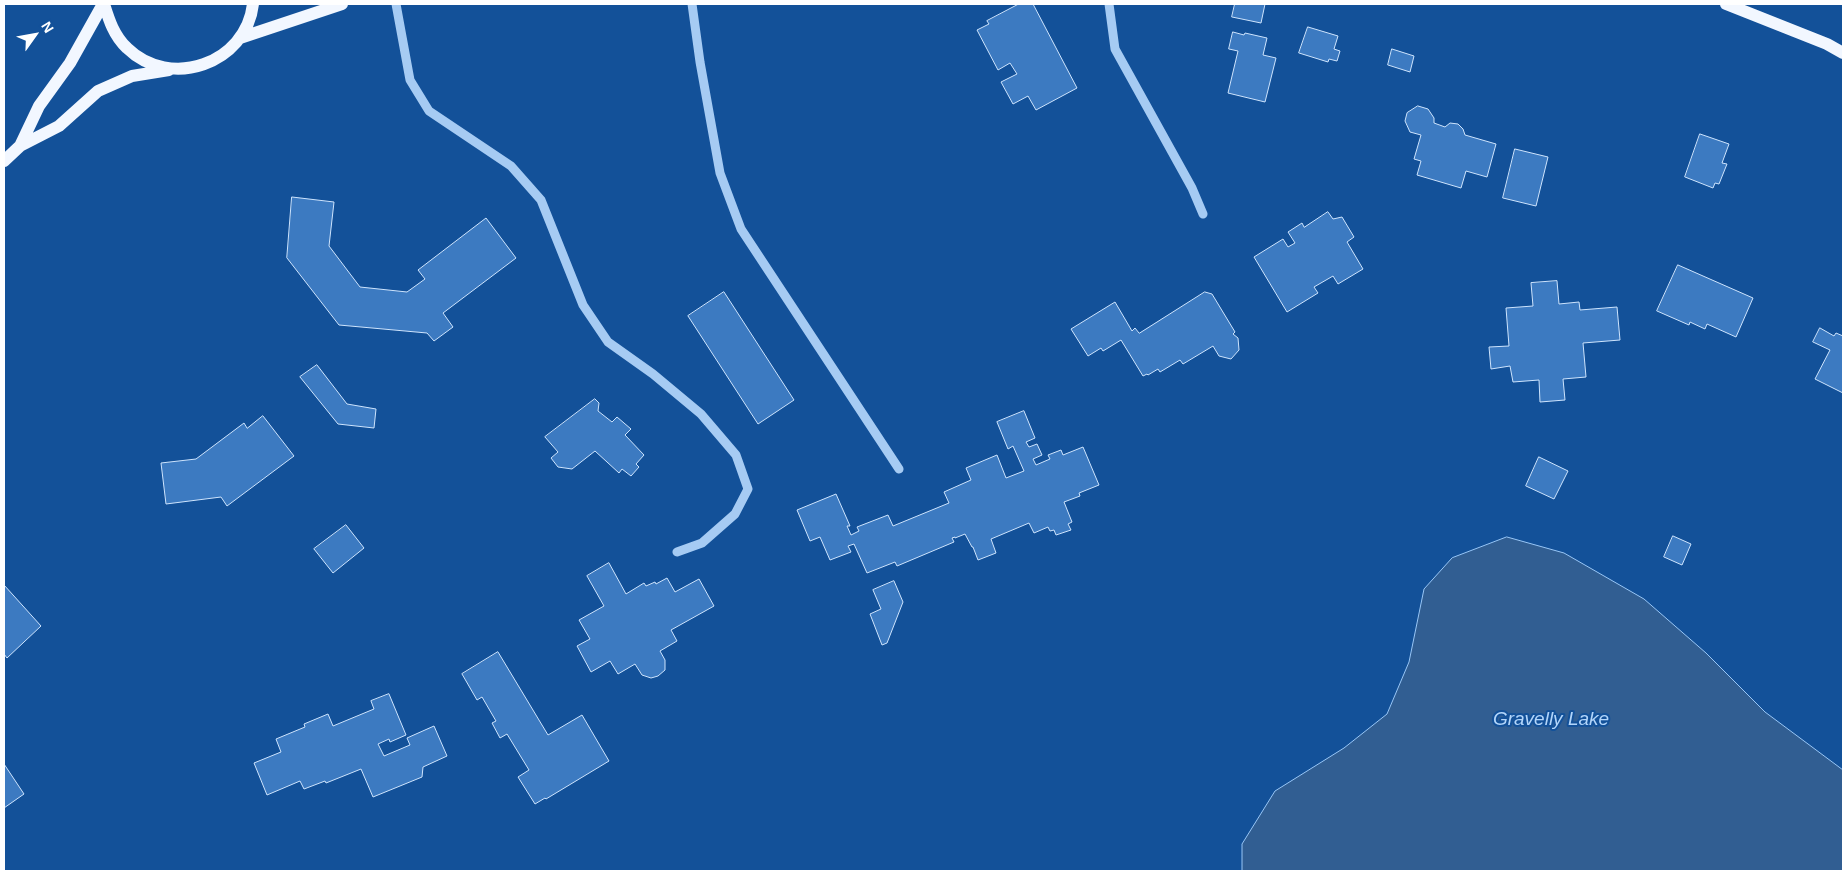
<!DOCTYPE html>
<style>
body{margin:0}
#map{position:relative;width:1847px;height:875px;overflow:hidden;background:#135199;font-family:Helvetica,sans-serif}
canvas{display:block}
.frame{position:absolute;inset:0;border:5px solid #fff;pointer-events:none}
.north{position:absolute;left:10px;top:10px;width:50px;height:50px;-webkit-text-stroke:4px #135199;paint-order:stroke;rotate:58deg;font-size:14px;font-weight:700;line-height:20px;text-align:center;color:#fff}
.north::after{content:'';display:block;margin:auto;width:18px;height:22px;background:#fff;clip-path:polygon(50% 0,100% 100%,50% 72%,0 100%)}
</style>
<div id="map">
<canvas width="1847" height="875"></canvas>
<div class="frame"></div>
<div class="north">N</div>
</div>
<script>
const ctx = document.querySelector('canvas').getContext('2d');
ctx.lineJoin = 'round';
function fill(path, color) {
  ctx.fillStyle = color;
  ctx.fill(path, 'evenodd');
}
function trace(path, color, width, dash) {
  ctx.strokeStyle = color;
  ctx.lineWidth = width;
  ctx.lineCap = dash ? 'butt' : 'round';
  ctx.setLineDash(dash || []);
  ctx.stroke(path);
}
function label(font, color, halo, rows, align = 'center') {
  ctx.font = font + ' Helvetica,sans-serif';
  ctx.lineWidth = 4;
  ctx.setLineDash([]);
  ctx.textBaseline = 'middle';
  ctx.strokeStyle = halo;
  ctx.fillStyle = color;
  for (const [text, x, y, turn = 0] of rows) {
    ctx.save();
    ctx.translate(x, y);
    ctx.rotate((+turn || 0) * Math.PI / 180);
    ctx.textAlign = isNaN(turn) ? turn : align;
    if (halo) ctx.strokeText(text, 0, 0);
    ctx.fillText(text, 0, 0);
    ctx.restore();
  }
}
const water = new Path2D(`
 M1507,537l57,16 80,46 62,54 59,59 78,58v101h-601v-27l33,-53 69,-43 43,-34 22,-52 15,-73 28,-31z`);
fill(water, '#315e92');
trace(water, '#98c6f6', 1);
const building = new Path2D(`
 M1019,4h14l44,84 -41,22 -8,-14 -15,8 -12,-22 16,-8 -7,-11 -12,7 -21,-40 12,-6 -2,-3z
 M1235,4h30l-4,19 -29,-6z
 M1308,27l30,9 -4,13 6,2 -3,10 -8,-2 -1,3 -29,-9z
 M1233,32l11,3 1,-2 22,5 -4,17 13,3 -11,44 -37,-9 10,-42 -9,-2z
 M1392,49l22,7 -4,16 -22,-7z
 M1418,106l10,3 6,9v5l11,4 5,-4 8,1 5,5 2,6 31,9 -9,33 -21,-6 -5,17 -44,-13 4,-14 -7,-2 7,-24 -11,-3 -5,-11 2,-8z
 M1700,134l29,10 -7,19 5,1 -8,20 -4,-1 -2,5 -28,-11z
 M1515,149l33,8 -12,49 -33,-8z
 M292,197l42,5 -5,44 31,41 47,5 18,-13 -7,-9 68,-52 30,40 -73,55 10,14 -19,14 -7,-8 -88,-8 -52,-67z
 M1328,212l5,7 9,-2 12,20 -7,5 16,27 -25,15 -5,-8 -19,11 4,6 -31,19 -33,-55 29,-18 5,8 7,-4 -7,-11 14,-9 2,4z
 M1678,265l75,33 -17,39 -29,-13 -2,5 -15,-7 -1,3 -32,-14z
 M1557,281l2,23 20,-2 1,8 37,-3 3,33 -37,3 3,34 -23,2 2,21 -25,2 -1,-22 -26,2 -3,-16 -19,3 -2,-22 20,-1 -3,-38 27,-2 -2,-23z
 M724,292l70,108 -36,24 -70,-108z
 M1205,292l7,2 23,38 -2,2 5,4 1,12 -8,9 -12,-3 -6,-10 -30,18 -3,-4 -20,12 -2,-3 -10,6 -1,-1 -4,2 -22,-36 -18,11 -2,-3 -13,8 -17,-27 44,-27 17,29 3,-3 4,5z
 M1820,328l14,8 2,-3 7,3v57l-28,-14 15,-29 -17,-8z
 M317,365l30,39 29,5 -2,19 -36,-4 -38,-47z
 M595,399l4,4 -1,8 14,11 5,-5 14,12 -6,6 19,20 -8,9 3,3 -8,9 -9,-7 -3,4 -24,-22 -23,18 -14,-2 -7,-9 7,-6 -13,-15z
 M1024,411l11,27 -9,4 3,5 8,-3 5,11 -9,4 3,6 14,-6 -2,-4 13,-5 2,5 20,-8 16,38 -20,8 1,3 -16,6 8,20 -4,2 3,6 -15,5 -2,-5 -4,1 -2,-4 -14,6 -5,-10 -38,16 5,14 -18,7 -5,-13h-1l-7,-13 -10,4v-1l-3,1 2,4 -57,24 -2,-4 -28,11 -13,-29 -6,2 3,6 -21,8 -10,-23 -10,4 -13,-31 39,-16 14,32h-3l4,9 8,-4 -2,-4 31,-12 5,11 56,-23 -5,-11 27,-12 -5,-12 31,-13 9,23 18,-7 -11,-25 -5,3 -11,-27z
 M263,416l31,40 -67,50 -6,-9 -55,7 -5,-41 35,-4 48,-36 3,5z
 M1539,457l29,14 -14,28 -28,-13z
 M346,525l18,23 -31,25 -19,-24z
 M1673,536l18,8 -9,21 -18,-8z
 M609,563l17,31 18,-11 2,3 9,-4 1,2 11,-6 8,14 24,-13 15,27 -43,24 6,11 -17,10 5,9v10l-7,6 -7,2 -9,-3 -7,-11 -17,10 -8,-13 -19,11 -14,-26 13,-7 -11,-19 25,-14 -17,-30z
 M894,581l9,21 -16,41 -5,2 -12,-31 11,-5 -8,-19z
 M4,585l37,41 -34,32 -3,-4z
 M498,652l50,83 34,-20 27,46 -63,38 -1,-1 -10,6 -17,-27 11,-7 -22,-36 -7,4 -8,-15 4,-2 -14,-24 -5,3 -15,-26z
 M389,694l17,41 -16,7 -1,-3 -11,5 6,12 26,-11 -3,-7 27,-12 13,30 -24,11 -1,10 -49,20 -12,-28 -35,14 -1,-2 -21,8 -4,-8 -33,14 -13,-32 27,-11 -5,-13 29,-12 -1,-3 24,-10 5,12 41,-17 -3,-8z
 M4,764l20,30 -20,14z`);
fill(building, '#3c7ac1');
trace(building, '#cee4fd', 1);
trace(new Path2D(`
 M396,4l14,76 19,31 82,55 30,34 42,105 25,37 45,32 48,40 35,41 12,34 -13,25 -33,29 -25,9
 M692,4l8,58 20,111 21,56 158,240
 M1109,4l6,45 77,139 11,26`), '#a6cbf3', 9);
trace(new Path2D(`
 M104,4c5,16 10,32 23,44 43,42 119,16 126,-44
 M1726,4l101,40 16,9
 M240,38l102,-34
 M20,146l19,-40 31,-43 33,-59
 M4,161l16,-15 39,-20 39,-35 34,-15 37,-6`), '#f2f7ff', 12);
label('italic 19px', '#b2d5fa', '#135199', [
 ["Gravelly Lake",1551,720]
]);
</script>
